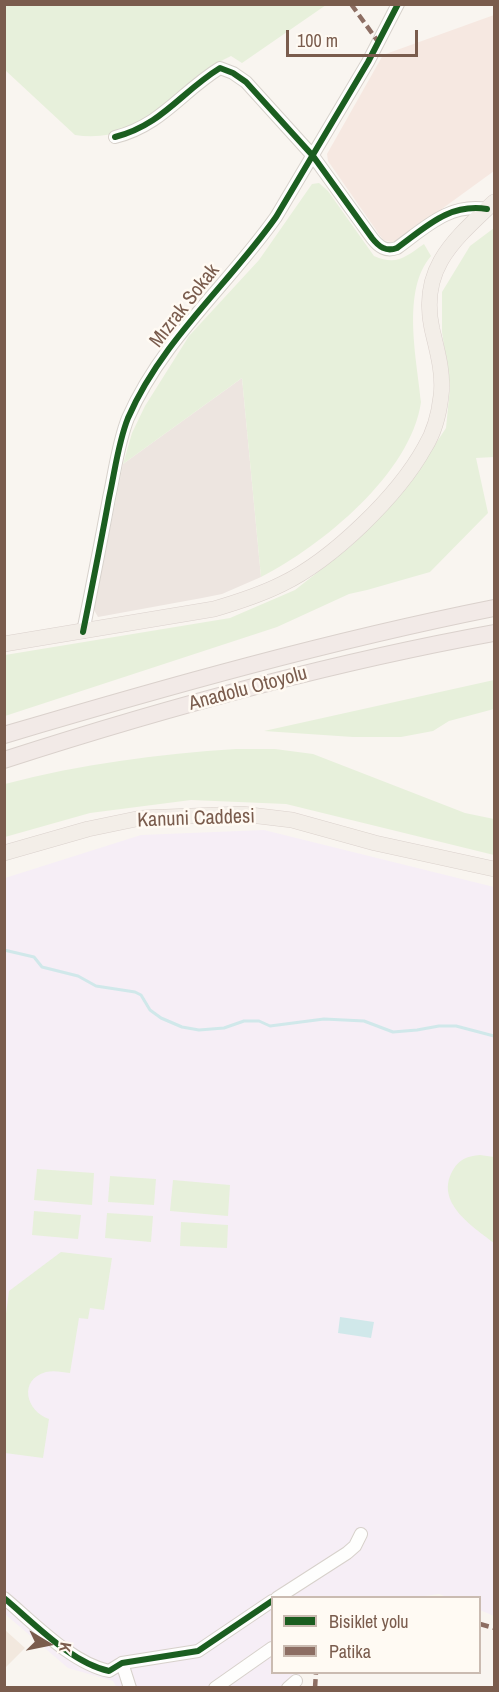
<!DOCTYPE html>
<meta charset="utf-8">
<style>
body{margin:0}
#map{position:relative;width:499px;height:1692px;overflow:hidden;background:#f9f5f0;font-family:"Archivo Narrow",sans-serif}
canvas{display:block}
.frame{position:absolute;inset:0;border:6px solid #7a5c4d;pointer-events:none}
.legend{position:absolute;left:271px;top:1596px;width:210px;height:78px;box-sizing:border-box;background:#fffaf3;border:2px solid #cabbb1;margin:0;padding:8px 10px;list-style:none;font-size:18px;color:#7a5c4d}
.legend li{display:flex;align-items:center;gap:12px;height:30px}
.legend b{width:30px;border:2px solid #cabbb1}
.north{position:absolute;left:18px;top:1614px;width:60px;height:60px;-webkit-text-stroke:4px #fffaf3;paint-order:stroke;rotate:100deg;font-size:16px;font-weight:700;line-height:24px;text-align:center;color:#7a5c4d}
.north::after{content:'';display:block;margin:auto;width:21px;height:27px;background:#7a5c4d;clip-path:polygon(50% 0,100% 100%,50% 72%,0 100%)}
.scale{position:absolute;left:286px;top:30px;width:132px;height:27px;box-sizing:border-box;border:3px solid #7a5c4d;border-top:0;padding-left:8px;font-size:18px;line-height:21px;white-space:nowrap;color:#7a5c4d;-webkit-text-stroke:4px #fffaf3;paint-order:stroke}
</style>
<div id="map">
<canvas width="499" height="1692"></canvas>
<div class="frame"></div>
<ul class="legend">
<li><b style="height:8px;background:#1b5e20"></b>Bisiklet yolu</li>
<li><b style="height:8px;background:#8d6e63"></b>Patika</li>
</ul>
<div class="north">K</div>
<div class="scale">100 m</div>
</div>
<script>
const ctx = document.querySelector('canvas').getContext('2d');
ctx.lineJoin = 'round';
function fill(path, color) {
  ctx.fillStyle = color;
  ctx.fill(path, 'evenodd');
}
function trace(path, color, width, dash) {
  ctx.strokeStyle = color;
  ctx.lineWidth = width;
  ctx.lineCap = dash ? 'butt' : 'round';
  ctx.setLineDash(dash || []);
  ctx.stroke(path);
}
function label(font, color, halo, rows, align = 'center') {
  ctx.font = font + ' "Archivo Narrow",sans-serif';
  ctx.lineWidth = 5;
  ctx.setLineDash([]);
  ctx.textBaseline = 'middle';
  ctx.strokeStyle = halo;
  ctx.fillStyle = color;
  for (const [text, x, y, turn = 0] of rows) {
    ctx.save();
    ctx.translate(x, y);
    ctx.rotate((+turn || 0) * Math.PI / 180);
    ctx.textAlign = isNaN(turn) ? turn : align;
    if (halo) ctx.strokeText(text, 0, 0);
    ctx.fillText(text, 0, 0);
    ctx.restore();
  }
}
fill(new Path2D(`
 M5,1630l20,18 -20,20z`), '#f2e8de');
fill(new Path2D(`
 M494,15v156l-99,72 -12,-3 -55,-79 -1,-7 56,-99z`), '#f6e8e1');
fill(new Path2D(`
 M242,378l19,199 -39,17 -20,4 -104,19 -4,-7 29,-146z`), '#ede5e0');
fill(new Path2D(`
 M264,830l230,57v729l-14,-6v-12l-33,-1 -8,-3 -28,4h-139v74l28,1v14l-183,1 -4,-7 -45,-13 -63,-54v-736l136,-43z`), '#f6eef6');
fill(new Path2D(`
 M4,5h322l-84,58 -11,-7 -10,5c-43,35 -86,84 -146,74l-70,-65z
 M319,183l9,8 46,65c23,10 31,1 50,-12l7,12c-30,35 -14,103 -10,146 -10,71 -99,144 -160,175l-19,-199 -119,86 9,-31 13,-27 44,-70 70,-76 53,-76z
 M494,228v229l-18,1 12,55 -58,59 -63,18 -18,4 -72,33 -272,89v-61l225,-37 65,-28 56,-44 55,-58 40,-60 4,-41 -8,-55v-40l28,-46z
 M494,680v29l-45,12 -16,10 -32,6h-48l-89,-6z
 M236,749h39l38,5 152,59 29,6v36l-208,-51 -95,-4 -101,13 -85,24v-53c75,-20 154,-30 231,-35z
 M480,1155l14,2v86c-22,-17 -60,-41 -41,-73 6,-11 15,-14 27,-15z
 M37,1169l57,4 -2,32 -58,-5z
 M110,1176l46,3 -2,26 -46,-3z
 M173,1180l57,5 -2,31 -58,-5z
 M34,1211l47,4 -3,24 -46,-4z
 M107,1213l46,3 -2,26 -46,-4z
 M181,1222l47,3 -1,23 -47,-2z
 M61,1252l51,6 -8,52 -14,-2 -2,11 -9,-1 -9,55c-8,-1 -16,-3 -24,-1 -28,8 -20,39 3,47l-6,39 -38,-5 -1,-124 5,-38z`), '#e7f0db');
fill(new Path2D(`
 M340,1317l34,5 -3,16 -33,-5z`), '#d0e8ea');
trace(new Path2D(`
 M4,950l30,7 8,10 36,9 18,10 39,6 6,3 9,15 11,8 21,9 17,3 25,-2 20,-7h15l11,5 54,-7 40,2 29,11 24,-2 22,-4h17l38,10`), '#d0e8ea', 3);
const minor = new Path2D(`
 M115,137c47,-12 66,-45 105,-69l13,5 13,9 67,74 59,82c7,9 14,14 25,10 29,-21 52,-45 90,-39
 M83,632c9,-45 18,-90 26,-134 6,-27 9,-55 19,-80 34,-78 100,-133 148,-201l92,-155 30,-58
 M4,1598c29,24 67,65 105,73l13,-8 76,-12 74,-50
 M277,1598l70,-45 8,-7 6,-12
 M122,1663l8,25
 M215,1688l57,-40
 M288,1688l8,-7`);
const major = new Path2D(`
 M4,644l210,-35c24,-7 46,-14 68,-25 50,-24 116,-88 143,-137 10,-16 14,-33 16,-51 3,-22 -4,-46 -9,-67 -13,-61 22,-89 62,-127
 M4,853l84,-24 53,-11 101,-4 50,6 83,23 119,26`);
const highway = new Path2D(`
 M4,735c162,-48 325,-94 490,-127
 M4,760c161,-52 325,-97 490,-127`);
trace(minor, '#d7d1cb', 14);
trace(major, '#dad1cc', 16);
trace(highway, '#dad1cc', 18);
trace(minor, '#fefefd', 12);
trace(major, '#f3eee8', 15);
trace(highway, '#f2eae7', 16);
trace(new Path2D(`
 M351,4l28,39
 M480,1624l14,4
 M315,1688l1,-16`), '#8d6e63', 4.5, [9, 4.5]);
trace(new Path2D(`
 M115,137c47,-12 66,-45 105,-69l13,5 13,9 67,74 59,82c7,9 14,14 25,10 29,-21 52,-45 90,-39
 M83,632c9,-45 18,-90 26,-134 6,-27 9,-55 19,-80 34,-78 100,-133 148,-201l92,-155 30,-58
 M4,1598c29,24 67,65 105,73l13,-8 76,-12 74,-50`), '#1b5e20', 6);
label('20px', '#7a5c4d', '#fffaf3', [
 ["Mızrak Sokak",185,306,-52],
 ["Anadolu Otoyolu",248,689,-15],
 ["Kanuni Caddesi",196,819,-2]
]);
</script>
